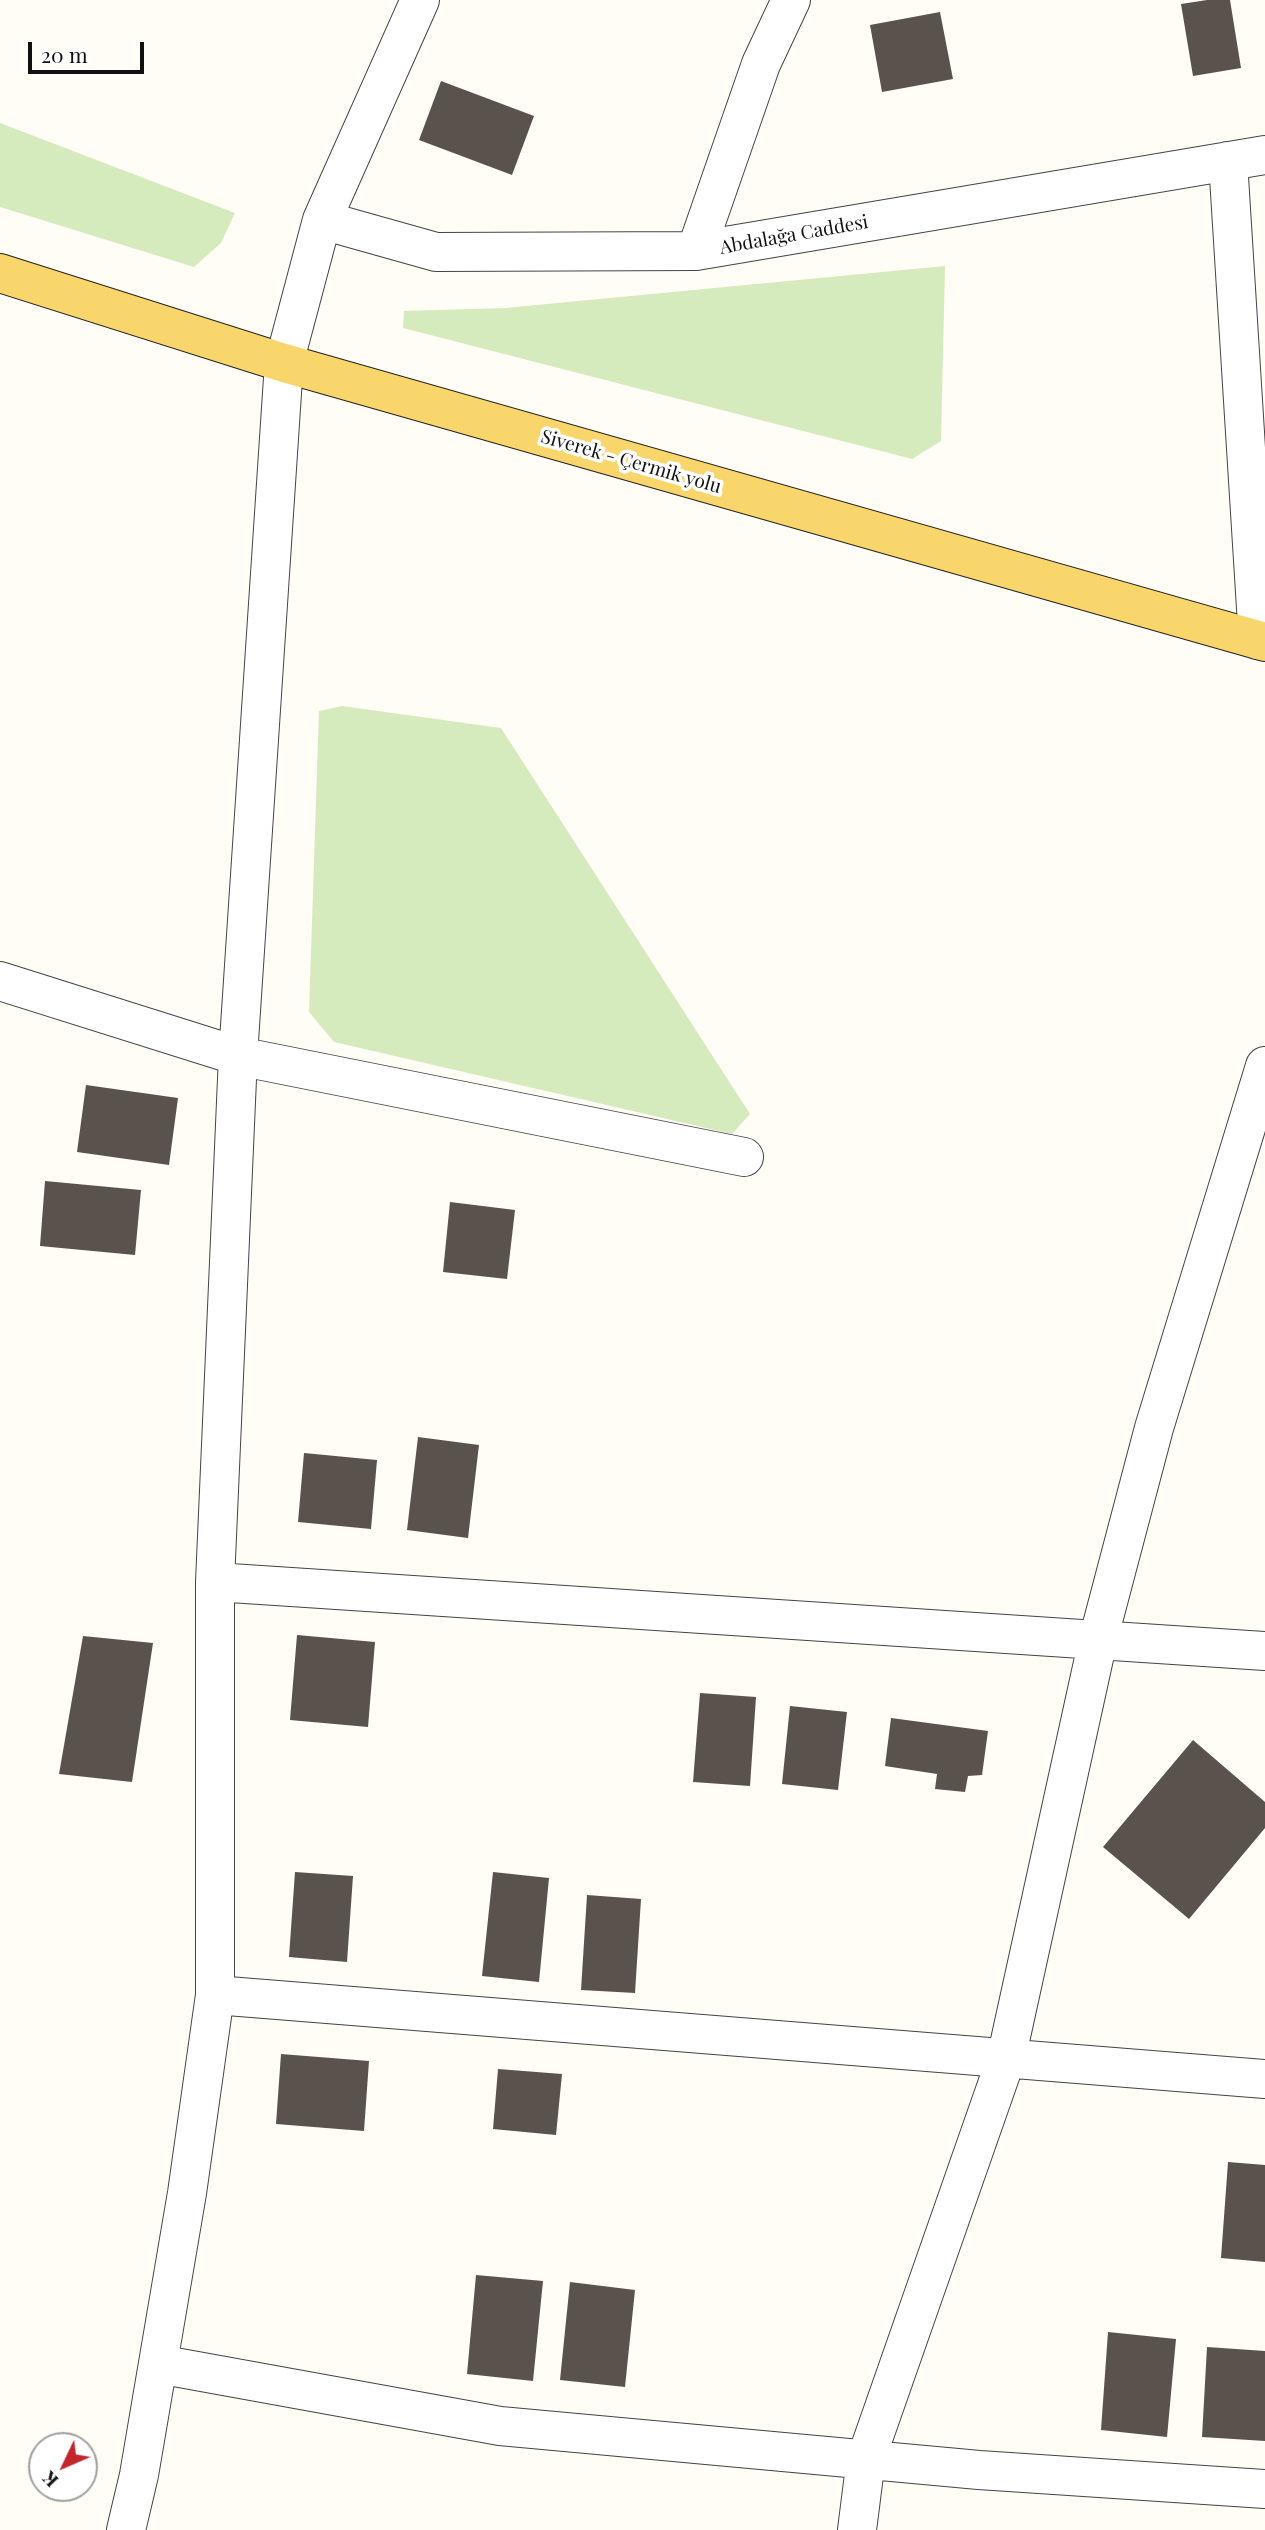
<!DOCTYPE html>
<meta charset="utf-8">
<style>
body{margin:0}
#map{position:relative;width:1265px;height:2530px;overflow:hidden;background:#fffdf5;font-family:"Playfair Display",serif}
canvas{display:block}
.north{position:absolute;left:28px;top:2432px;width:70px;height:70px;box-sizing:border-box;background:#fff;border:2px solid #a0a0a0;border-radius:50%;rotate:226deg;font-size:19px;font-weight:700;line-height:28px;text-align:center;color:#111}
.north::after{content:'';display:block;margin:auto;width:24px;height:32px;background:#c4262e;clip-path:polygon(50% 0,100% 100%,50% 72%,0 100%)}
.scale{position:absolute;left:28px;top:42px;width:116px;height:32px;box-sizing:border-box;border:4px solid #111;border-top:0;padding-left:9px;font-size:21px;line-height:24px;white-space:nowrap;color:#111;-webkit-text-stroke:5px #fff;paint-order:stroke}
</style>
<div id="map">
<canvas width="1265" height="2530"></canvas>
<div class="north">K</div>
<div class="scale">20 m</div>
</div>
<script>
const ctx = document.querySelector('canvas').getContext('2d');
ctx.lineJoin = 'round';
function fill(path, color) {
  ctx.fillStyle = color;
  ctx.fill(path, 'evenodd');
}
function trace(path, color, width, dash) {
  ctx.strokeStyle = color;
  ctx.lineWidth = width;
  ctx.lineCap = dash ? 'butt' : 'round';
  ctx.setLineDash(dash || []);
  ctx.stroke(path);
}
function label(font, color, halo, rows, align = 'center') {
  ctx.font = font + ' "Playfair Display",serif';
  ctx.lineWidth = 7;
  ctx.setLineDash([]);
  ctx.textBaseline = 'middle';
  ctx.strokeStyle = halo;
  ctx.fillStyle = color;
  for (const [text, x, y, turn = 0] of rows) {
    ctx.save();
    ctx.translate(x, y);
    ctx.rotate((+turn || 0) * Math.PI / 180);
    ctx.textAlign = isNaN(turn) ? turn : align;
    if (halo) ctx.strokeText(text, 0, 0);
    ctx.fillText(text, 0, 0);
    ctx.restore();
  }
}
fill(new Path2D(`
 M0,123l235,90 -14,30 -27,24 -194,-60z
 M945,266l-4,175 -29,18 -509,-131 1,-17 101,-3z
 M342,706l159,22 249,386 -18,20 -398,-92 -25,-30 10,-301z`), '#d5ebbd');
fill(new Path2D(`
 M1207,0h23l11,68 -48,8 -12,-72z
 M940,12l13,67 -71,13 -12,-67z
 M441,81l93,35 -22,59 -93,-35z
 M86,1085l92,13 -9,67 -92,-13z
 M45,1181l96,9 -6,65 -95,-9z
 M450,1202l65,8 -8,69 -64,-7z
 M418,1437l61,8 -11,93 -61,-8z
 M304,1453l73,7 -6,69 -73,-7z
 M297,1635l78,7 -7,85 -78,-7z
 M83,1636l70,7 -21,139 -73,-8z
 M700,1693l56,4 -6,89 -57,-4z
 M790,1706l57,6 -9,78 -56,-6z
 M891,1718l97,13 -6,44 -14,1 -3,16 -30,-3 2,-15 -52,-8z
 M1193,1740l72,62v26l-76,91 -86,-72z
 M295,1872l58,4 -6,86 -58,-5z
 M493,1872l56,6 -10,104 -57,-6z
 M587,1895l54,4 -6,94 -54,-3z
 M281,2054l88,7 -5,70 -88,-7z
 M498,2069l64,5 -6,61 -63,-6z
 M1228,2162l37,3v97l-44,-4z
 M476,2275l67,6 -10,100 -66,-7z
 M570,2282l65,8 -10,97 -65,-7z
 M1108,2332l68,7 -9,98 -66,-7z
 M1207,2347l58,4v90l-63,-4z`), '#5a524d');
const minor = new Path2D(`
 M420,0l-98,220 -38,143 -46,693 -23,526v413l1050,84
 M1228,161l30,479
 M322,220l114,32 260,-1 569,-96
 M696,251l65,-187 30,-64
 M0,981l238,75 506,101
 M215,1582l1050,69
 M158,2364l342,62 479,44 286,19
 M126,2530l13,-55 48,-282 28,-198
 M857,2530l9,-71 140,-400 92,-419 56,-212 111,-362`);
const major = new Path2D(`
 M0,273l284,90 981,279`);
trace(minor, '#444', 40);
trace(major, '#222', 40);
trace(minor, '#fff', 38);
trace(major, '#f9d66b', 38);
label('19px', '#111', '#fff', [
 ["Abdalağa Caddesi",794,235,-10],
 ["Siverek - Çermik yolu",631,462,16]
]);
</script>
